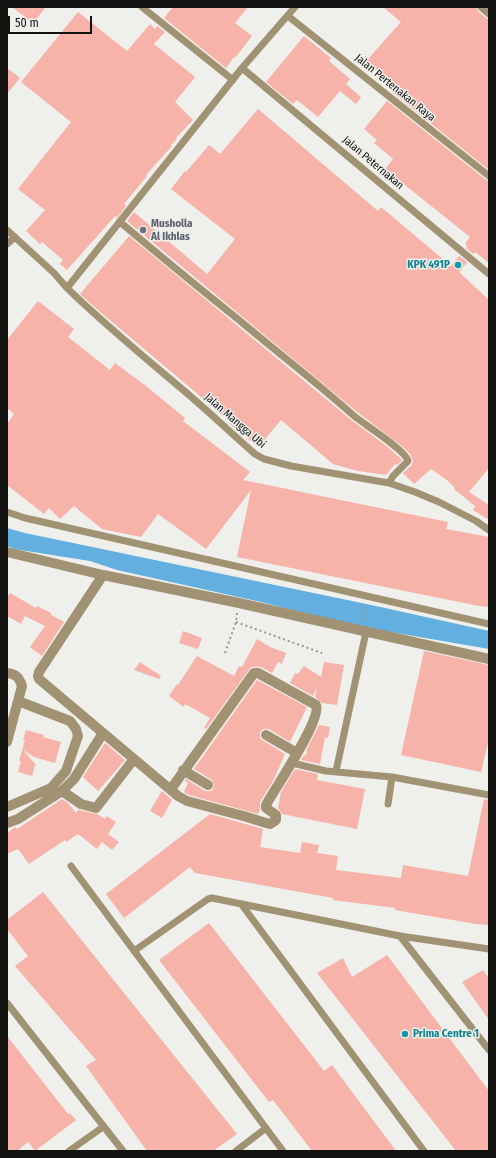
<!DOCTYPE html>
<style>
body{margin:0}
#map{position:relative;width:496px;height:1158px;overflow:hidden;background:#efefeb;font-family:"Fira Sans Condensed",sans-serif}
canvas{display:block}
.frame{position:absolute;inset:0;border:8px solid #121211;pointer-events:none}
.scale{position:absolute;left:8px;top:16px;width:84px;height:18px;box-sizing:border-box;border:2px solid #121211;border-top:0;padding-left:5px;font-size:12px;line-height:14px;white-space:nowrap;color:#121211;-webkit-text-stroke:3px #efefeb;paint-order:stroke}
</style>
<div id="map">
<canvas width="496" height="1158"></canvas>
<div class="frame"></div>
<div class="scale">50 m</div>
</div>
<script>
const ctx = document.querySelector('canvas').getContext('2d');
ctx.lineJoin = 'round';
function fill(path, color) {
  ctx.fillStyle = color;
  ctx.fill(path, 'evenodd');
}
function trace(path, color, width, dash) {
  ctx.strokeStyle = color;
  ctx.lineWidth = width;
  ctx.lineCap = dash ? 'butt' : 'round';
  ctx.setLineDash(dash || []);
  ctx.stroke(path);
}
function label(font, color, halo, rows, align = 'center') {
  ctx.font = font + ' "Fira Sans Condensed",sans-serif';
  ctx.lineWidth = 3;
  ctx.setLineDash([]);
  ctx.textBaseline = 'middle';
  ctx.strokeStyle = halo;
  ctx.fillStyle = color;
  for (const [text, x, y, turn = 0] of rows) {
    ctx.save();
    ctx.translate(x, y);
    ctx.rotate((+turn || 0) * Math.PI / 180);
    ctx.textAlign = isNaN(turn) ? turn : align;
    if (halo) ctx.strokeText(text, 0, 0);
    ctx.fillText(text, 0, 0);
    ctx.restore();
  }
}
fill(new Path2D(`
 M7,528l18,5 351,73 113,25v18l-139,-24 -89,-23 -144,-32 -27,-9 -76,-12 -7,-3z`), '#63afdf');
fill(new Path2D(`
 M12,7h34l-13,16z
 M173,7h75l-13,16 17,13 -17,22 -1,-1 -8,11 -62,-50z
 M383,7h93l2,4 8,7 3,1v151l-96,-77 4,-5 -14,-11 1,-1 -17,-16 34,-38z
 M78,12l49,39 23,-27 5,5 2,-3 8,6 -11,12 41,33 -20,25 18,18 -17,18 1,1 -6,6 1,1 -26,29 1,1 -23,28 2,2 -9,12 -2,-2 -48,54 -7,-6 3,-4 -21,-18 -2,2 -14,-13 19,-21 -27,-21 53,-67 -50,-40z
 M304,36l27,22 -2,3 21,18 -4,5 15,13 -5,7 -16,-13 -22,26 -21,-17 -4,4 -27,-22z
 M7,68l13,10 -13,16z
 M387,101l99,79 3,1v82l-14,-11 -2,2 -7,-6 1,-2 -2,-2 5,-7 -85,-68 8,-10 -19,-16 3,-3 -13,-11z
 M258,109l120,102 3,-4 70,59 8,-10 8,6 -8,10 30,28v168l-20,24 20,13v15l-16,-10 2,-4 -21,-17 1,-1 -7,-7 -17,-12 -17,15 -11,-11 9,-8 1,-4 -3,-7 -7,-7 -47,-36 -229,-190 7,-9 73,62 28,-35 -64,-50 14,-18 1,1 23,-27 11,9z
 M129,236l221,183 39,29 13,12 -5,5 -2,-1 -9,11 -28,-4 -25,-7 -52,-44 -23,27 -28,-23 1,-2 -132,-111 -19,-17z
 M38,301l36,28 -6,8 42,33 5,-7 31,23 39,32 -2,3 67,51 -7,8 205,42 -2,7 43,8v70l-10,-1 -242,-49 14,-67 -45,59 -48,-35 -17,23 -39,-8 -28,-23 -14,13 -11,-11 -5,6 -37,-29v-61l7,-10 -7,-6v-68z
 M10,593l26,15 1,-2 14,7v2l13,7 -22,34 -12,-9 15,-21 -20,-10 -4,8 -14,-8v-18z
 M183,631l19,7 -4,11 -19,-6z
 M257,639l13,8 16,6 -4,11 -4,-2 -6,11 -11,-6h-10l-45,62 -2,-1 6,-10 -25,-14 -1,3 -15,-11 8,-12 1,1 19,-29 37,20 5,-10 3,1z
 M424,651l65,14v73l-8,34 -80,-17z
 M140,662l21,14 -2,3 -25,-9z
 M324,662l20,3 -7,40 -15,-2 -7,-6 2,-9 -4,8 -23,-13 5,-10 3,1 6,-8 17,11z
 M257,680l50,27 -17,35 -21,-13h-6l-3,3v6l2,2 23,14 -12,27 -13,21v8l-2,4 -69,-19 -5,-3 4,-9 -3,-2 1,-2 19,12h6l2,-2 1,-4 -2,-5 -18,-11z
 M319,725l11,2 -2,11 -3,-1 -5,27 -19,-4 3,-5 2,1 1,-7z
 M26,730l18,5 -1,2 18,5 -6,21 -21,-6 -11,-7 13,15h-1l-3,11 -14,-4 3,-11h-2l6,-21h-2z
 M105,743l20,17 -27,31 -15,-14z
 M295,769l23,5 -1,6 48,9 -8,40 -75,-15 -4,-6 3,-16z
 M162,791l10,9 -10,18 -12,-7z
 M62,799l6,4 8,10 2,-3 19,4 8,5 2,-3 9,6 -8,12 11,8 -7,8 -10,-8 -5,7 -19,-15 -12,8 -1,-2 -36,24 -11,-15 -11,5v-21l8,-6 2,2z
 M484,799l5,1v125l-13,-1 -81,-14v-2l-62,-8v-2l-138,-25 -5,-6 -66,51 -18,-24 104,-80 53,15 -3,18 40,6 2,-11 17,3 -2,8 21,3 -2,14 65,8 2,-13 65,11z
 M43,892l194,242 -24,17h-66l-61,-85 10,-6 -81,-94 13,-10 -21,-27v-9z
 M209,923l115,148 8,-6 64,86h-84l-39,-51 -4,2 -110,-142z
 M387,955l102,136v60h-33l-139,-178 26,-15 9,19z
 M483,970l6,8v42l-27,-38z
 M7,1036l61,78 2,-1 6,7 -41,31 -7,-9 -11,9h-10z`), '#f7b2a9');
trace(new Path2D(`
 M361,621l3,-16
 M236,622l86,31
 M225,653l11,-31 1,-9`), '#979794', 2, [2, 3]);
trace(new Path2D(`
 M142,7l91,73
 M481,7l8,7
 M288,16l201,160
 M242,68l247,206
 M120,222c39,33 79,66 119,98 38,32 77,62 114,95 10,9 53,35 55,46l-15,15 -4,7
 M7,230l47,43 13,15 175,-220 53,-61
 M7,244l8,-7
 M67,288c37,36 76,68 115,101 25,21 49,44 73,65l9,5 27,7 98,17 26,9 24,10 37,19 13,9
 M7,512l18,6 464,106
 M292,763l34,8 66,6 97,18
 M336,771l30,-139
 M388,804l4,-27
 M71,866l212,285
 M242,905l182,246
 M400,936l89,114
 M134,951l74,-52 4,-1 188,38 89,13
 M7,1003l116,148
 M69,1151l34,-24
 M236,1151l30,-23`), '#a29274', 7);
trace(new Path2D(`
 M7,552l96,23 136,28 250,56
 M103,575l-64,97 -1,4 1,3 139,117 9,5 60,16 19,6 4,1 6,-4v-5l-10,-7v-3c9,-17 56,-85 50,-100l-58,-32h-4l-83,116
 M7,673c9,1 12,4 15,13l-15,56
 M266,735l31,18
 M183,770l25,15
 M62,791l12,-12 29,-46
 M7,807l44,-19 15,-17 12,-35 -2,-7 -6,-8 -52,-20
 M7,823l11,-4 44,-28 19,13 15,4 38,-49`), '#a29274', 10);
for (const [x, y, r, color] of [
 [143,230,4,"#6b7280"],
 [458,265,4,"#0f9aa8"],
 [405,1034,4,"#0f9aa8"]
]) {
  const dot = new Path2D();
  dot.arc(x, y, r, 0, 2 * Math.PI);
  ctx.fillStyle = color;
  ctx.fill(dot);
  trace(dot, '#efefeb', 1.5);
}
label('11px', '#121211', '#efefeb', [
 ["Jalan Pertenakan Raya",395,88,39],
 ["Jalan Peternakan",373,163,40],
 ["Jalan Mangga Ubi",235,421,41]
]);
label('bold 11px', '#5b616d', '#efefeb', [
 ["Musholla",151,224],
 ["Al Ikhlas",151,237]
], 'left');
label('bold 11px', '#0d838f', '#efefeb', [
 ["KPK 491P",450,265],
 ["Prima Centre 1",413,1034,"left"]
], 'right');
</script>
